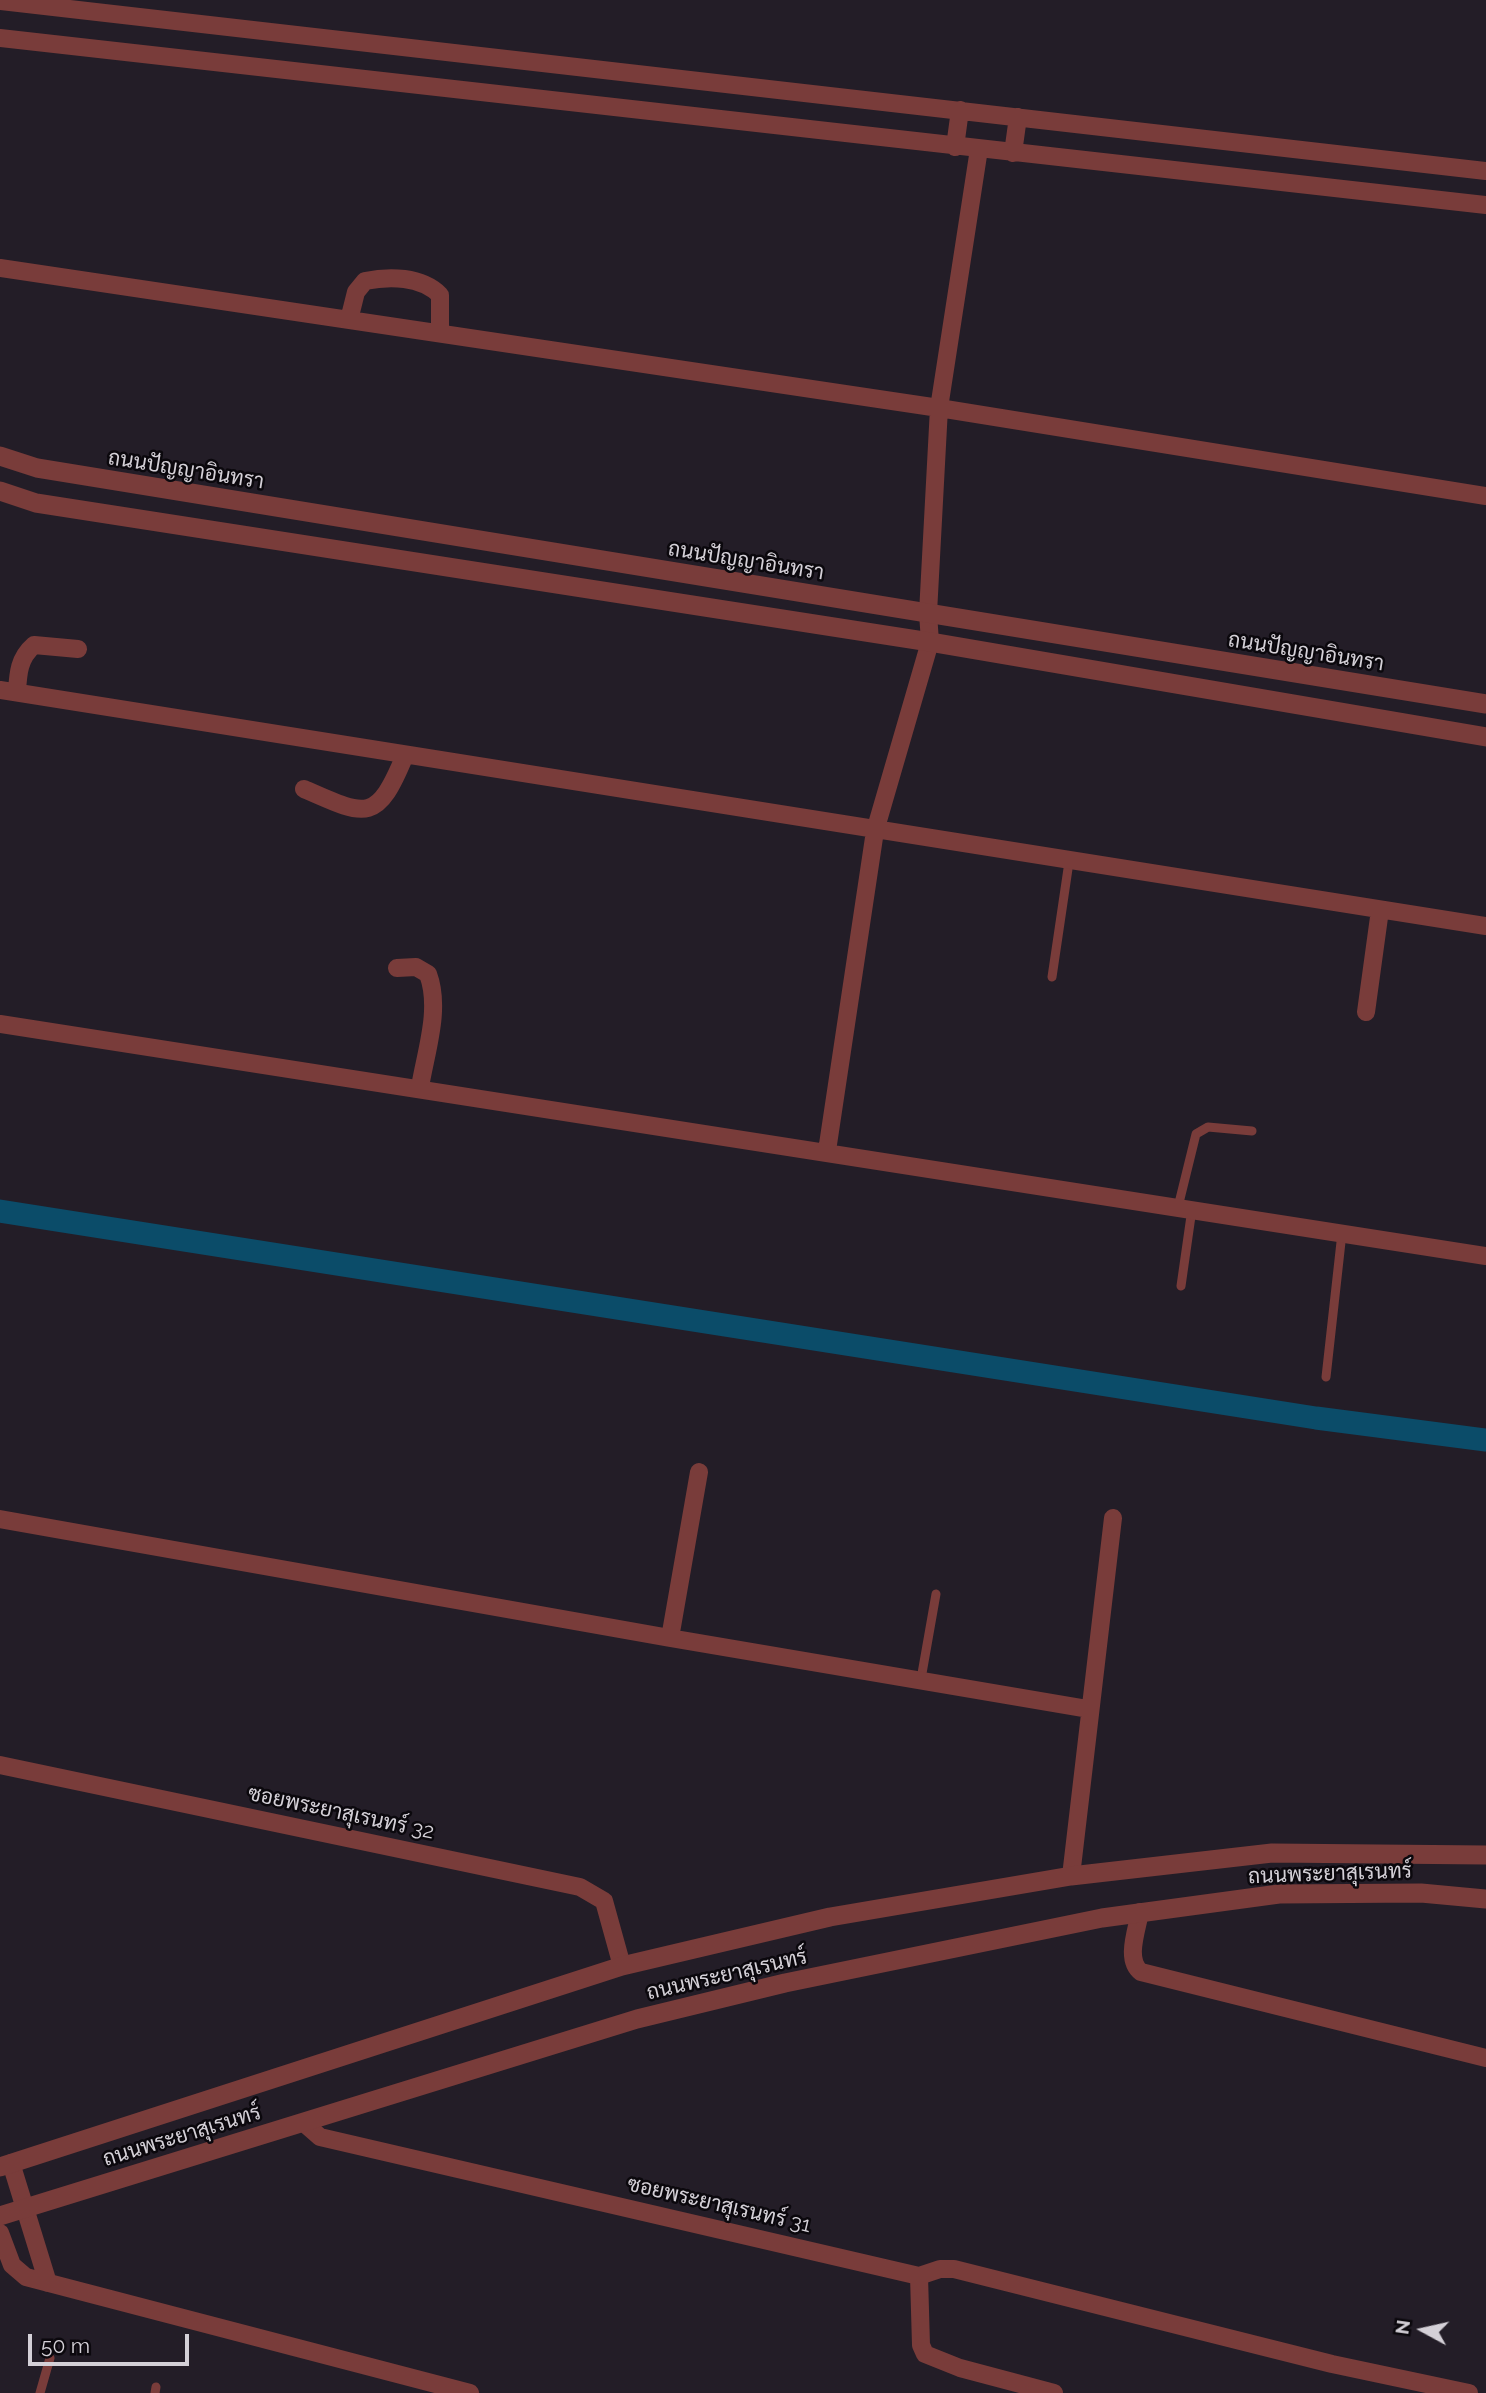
<!DOCTYPE html>
<meta charset="utf-8">
<style>
body{margin:0}
#map{position:relative;width:1486px;height:2393px;overflow:hidden;background:#231d27;font-family:Raleway,sans-serif}
canvas{display:block}
.north{position:absolute;left:1388px;top:2295px;width:70px;height:70px;-webkit-text-stroke:5px #0b080d;paint-order:stroke;rotate:278deg;font-size:19px;font-weight:700;line-height:28px;text-align:center;color:#d4d0d7}
.north::after{content:'';display:block;margin:auto;width:24px;height:32px;background:#d4d0d7;clip-path:polygon(50% 0,100% 100%,50% 72%,0 100%)}
.scale{position:absolute;left:28px;top:2334px;width:161px;height:32px;box-sizing:border-box;border:4px solid #d4d0d7;border-top:0;padding-left:9px;font-size:21px;line-height:24px;white-space:nowrap;color:#d4d0d7;-webkit-text-stroke:5px #0b080d;paint-order:stroke}
</style>
<div id="map">
<canvas width="1486" height="2393"></canvas>
<div class="north">N</div>
<div class="scale">50 m</div>
</div>
<script>
const ctx = document.querySelector('canvas').getContext('2d');
ctx.lineJoin = 'round';
function trace(path, color, width, dash) {
  ctx.strokeStyle = color;
  ctx.lineWidth = width;
  ctx.lineCap = dash ? 'butt' : 'round';
  ctx.setLineDash(dash || []);
  ctx.stroke(path);
}
function label(font, color, halo, rows, align = 'center') {
  ctx.font = font + ' Raleway,Sarabun,sans-serif';
  ctx.lineWidth = 5;
  ctx.setLineDash([]);
  ctx.textBaseline = 'middle';
  ctx.strokeStyle = halo;
  ctx.fillStyle = color;
  for (const [text, x, y, turn = 0] of rows) {
    ctx.save();
    ctx.translate(x, y);
    ctx.rotate((+turn || 0) * Math.PI / 180);
    ctx.textAlign = isNaN(turn) ? turn : align;
    if (halo) ctx.strokeText(text, 0, 0);
    ctx.fillText(text, 0, 0);
    ctx.restore();
  }
}
trace(new Path2D(`
 M0,1211l1316,207 170,22`), '#0b4c69', 23);
trace(new Path2D(`
 M1052,977l17,-115
 M1178,1207l18,-73 12,-7 44,4
 M1181,1286l11,-77
 M1326,1377l16,-144
 M921,1679l15,-85
 M40,2393l10,-35
 M155,2393l1,-6`), '#793c3a', 9);
trace(new Path2D(`
 M0,1l1486,170
 M0,38l1486,167
 M955,147l5,-37
 M1013,153l5,-36
 M0,268l939,140 547,88
 M349,320l7,-28 9,-11c24,-5 56,-5 75,14v38
 M0,690l1486,236
 M17,692c1,-19 2,-34 17,-47l44,4
 M304,789c63,28 73,34 101,-34
 M397,968l19,-1 12,7c13,35 -2,77 -8,113
 M1366,1012l14,-102
 M0,1024l1486,232
 M827,1151l48,-320 55,-189 -2,-29 11,-205 40,-259
 M699,1472l-29,166 418,71
 M0,1519l670,119
 M0,1765l580,122 24,14 18,65
 M1071,1876l42,-358
 M1140,1912c-3,18 -15,48 1,60l345,86
 M304,2123l16,14 599,139 2,69 4,9 35,14 94,25
 M11,2163l37,120
 M0,2233l12,32 14,12 444,116
 M919,2276l21,-7h14l378,95 137,29`), '#793c3a', 18);
trace(new Path2D(`
 M0,456l37,12 1449,236
 M0,491l36,12 894,139 556,95
 M0,2167l622,-201 208,-49 241,-41 201,-23 214,2
 M0,2216l637,-197 148,-36 317,-65 177,-24 142,-1 65,6`), '#793c3a', 19);
label('21px', '#d4d0d7', '#0b080d', [
 ["ถนนปัญญาอินทรา",186,470,9],
 ["ถนนปัญญาอินทรา",746,561,9],
 ["ถนนปัญญาอินทรา",1306,652,9],
 ["ซอยพระยาสุเรนทร์ 32",341,1813,12],
 ["ถนนพระยาสุเรนทร์",1330,1874,-2],
 ["ถนนพระยาสุเรนทร์",727,1975,-13],
 ["ถนนพระยาสุเรนทร์",182,2136,-17],
 ["ซอยพระยาสุเรนทร์ 31",719,2205,13]
]);
</script>
